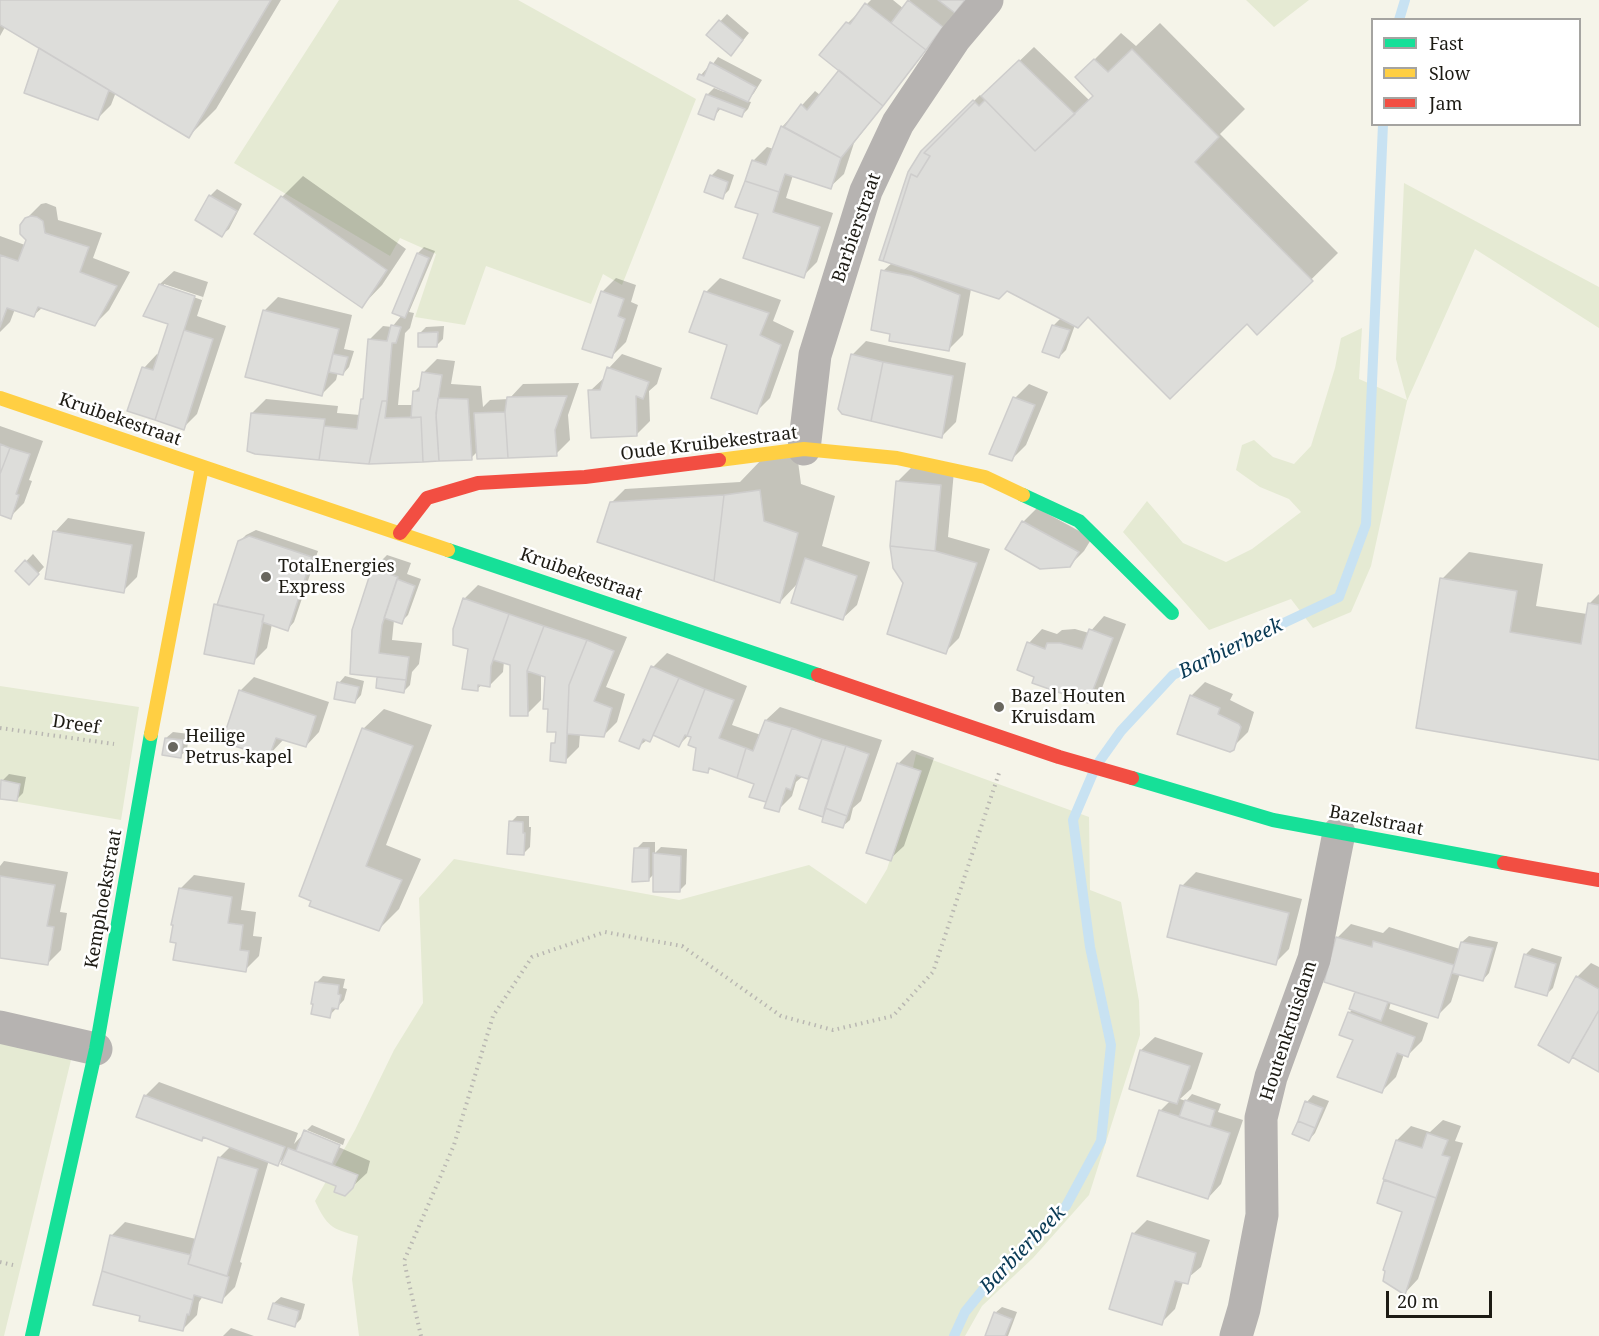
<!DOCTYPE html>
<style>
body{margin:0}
#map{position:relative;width:1599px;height:1336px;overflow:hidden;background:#f5f4e9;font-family:"Noto Serif",serif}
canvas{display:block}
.legend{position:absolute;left:1371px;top:18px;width:210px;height:108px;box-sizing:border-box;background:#fff;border:2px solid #a5a4a1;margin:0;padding:8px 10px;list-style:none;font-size:18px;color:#1d1b14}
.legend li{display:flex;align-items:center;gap:12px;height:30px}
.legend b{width:30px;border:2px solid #a5a4a1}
.scale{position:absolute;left:1386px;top:1291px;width:106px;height:27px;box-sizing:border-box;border:3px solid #1d1b14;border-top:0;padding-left:8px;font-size:18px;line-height:21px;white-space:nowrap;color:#1d1b14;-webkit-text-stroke:4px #fff;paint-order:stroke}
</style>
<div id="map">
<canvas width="1599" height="1336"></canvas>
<ul class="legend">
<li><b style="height:8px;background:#16e098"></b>Fast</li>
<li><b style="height:8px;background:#ffcf43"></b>Slow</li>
<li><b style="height:8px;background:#f24e42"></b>Jam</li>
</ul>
<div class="scale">20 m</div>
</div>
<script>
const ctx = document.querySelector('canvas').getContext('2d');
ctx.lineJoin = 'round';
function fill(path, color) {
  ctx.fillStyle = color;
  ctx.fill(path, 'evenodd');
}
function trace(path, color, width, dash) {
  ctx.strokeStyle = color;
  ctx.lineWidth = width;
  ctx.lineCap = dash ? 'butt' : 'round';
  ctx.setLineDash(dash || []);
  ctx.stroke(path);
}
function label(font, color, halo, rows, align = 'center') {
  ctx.font = font + ' "Noto Serif",serif';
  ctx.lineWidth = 5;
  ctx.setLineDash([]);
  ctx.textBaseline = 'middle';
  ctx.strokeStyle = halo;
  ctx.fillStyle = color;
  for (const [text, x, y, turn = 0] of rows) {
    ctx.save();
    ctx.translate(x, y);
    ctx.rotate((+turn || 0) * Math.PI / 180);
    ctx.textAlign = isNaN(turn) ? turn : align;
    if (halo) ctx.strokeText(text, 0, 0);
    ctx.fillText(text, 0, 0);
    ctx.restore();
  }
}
fill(new Path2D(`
 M339,0h179l178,99 -74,186 -19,-11 -12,30 -105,-38 -21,59 -50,-8 21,-63 -36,-16 -10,18 -156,-93z
 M1246,0h63l-35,27z
 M1404,183l195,104v41l-124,-79 -68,152 -36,165 -20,46 -38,16 -22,-29 -82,31 -86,-98 24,-31 36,42 43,19 26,-13 49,-37 -12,-13 -29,-12 -24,-17 6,-25 12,-5 19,17 21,7 17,-18 24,-78 6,-30 21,-10 -3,51 48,21 -11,-41z
 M0,686l139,21 -18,113 -121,-21z
 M916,754l173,63 1,73 31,12 18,99 1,34 -51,160 -56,63 -51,48 -17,30h-606l-7,-57 6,-43c-27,-7 -31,-10 -43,-35l40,-71 39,-80 29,-47 -4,-105 35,-39 225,41 130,-35 57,39 21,-35 12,-38z
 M0,1043l71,17 -67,276h-4z`), '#e5ead3');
fill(new Path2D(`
 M0,0h281l-65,109 -27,27 -73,-44 -5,13 -13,13 -57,-70 -36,-21 -5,9z
 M871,0h22l11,9 6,-9h56l-12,11 2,1 -102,131 -10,31 -14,13 -37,-12 -7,23 47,15 -16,49 -14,14 -43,-63 -7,-52 14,-14 7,2 8,-22 33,-36 5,4 21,-25 -19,-15 26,-32z
 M727,14l22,19 -12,15 -29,-13z
 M1160,23l85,86 -25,25 118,119 -81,80 -10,-11 -158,-7 -14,10 -9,25 -7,7 -6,-31 8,-8 -54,-29h-36l-8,46 -14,14 -58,-17 -8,-61 9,-8 30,-111 58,-57 2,2 52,-50 55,53 6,-5 -18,-18 44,-44 15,13z
 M718,57l44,23 -8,13 -7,8 4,1 -3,7 -7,7 -20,-8 -8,10 -6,-23 7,-7 10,4 1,-2 -24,-15 6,-7 2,1z
 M718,169l16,6 -5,15 -7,7 -11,-21z
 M303,176l103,73 -24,36 -20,21 -80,-109z
 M217,189l25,15 -13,25 -7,6 -12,-39z
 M46,203l10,4 2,13 44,13 -9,25 37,14 -21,38 -14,14 -52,-17 -9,8 -19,-6 -5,13 -10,10v-96l25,9 2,-6 -1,-20 15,-15z
 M424,247l11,4 -26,61 5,1 -4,15 -5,5 -7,72h16l1,-14 7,-7 2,-12 13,-13 18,2 -4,23 30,2 2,21 7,-7 19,-1 14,-15 56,-1 -11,32 2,25 -14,14 -78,-3 -7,7 -102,5 -113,-10 -4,-40 14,-14 72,7 -1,7 23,2 2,-16 3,-2 4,-57 14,-14 9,1 10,-12 -8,-3 24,-59z
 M174,271l34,11 -11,34 29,10 -29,88 -14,14 -39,-60 13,-14 2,1 11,-32 -10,-39zM164,284l39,13 -1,3 -38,-13z
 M616,278l20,7 -5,17 7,3 -12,37 -14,14 -10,-64z
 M720,278l61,22 -8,21 21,10 -24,67 -14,14 -50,-120z
 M278,297l74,18 -8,34 10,2 -5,16 -6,7 -5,-2 -2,8 -14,14 -58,-83z
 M444,326l-1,13 -6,6 -17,-12 6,-6z
 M866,341l100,22 -10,59 -14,14 -90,-81z
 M622,354l40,14 -5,16 -8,7 1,30 -14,14 -46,-44 15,-14 4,-9z
 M1029,384l19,8 -22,53 -14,14 3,-61z
 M0,426l43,15 -14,39 3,1 -8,22 -14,14 -10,-3z
 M797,454l4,30 34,12 -13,50 48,16 -13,43 -14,13 -44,-36 -19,20 -169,-99 14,-14 115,-7 23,-24z
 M911,468l43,3 -6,66 42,12 -31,89 -14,14 -40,-70 -8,-100z
 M1037,508l55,30 -8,13 -15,15 -46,-44z
 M68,518l77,14 -8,45 -14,14 -68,-59z
 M256,530l62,21 -24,71 -6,7 -16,-5 -5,24 -14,14 -37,-57 4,-4 19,-59 7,-7z
 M1469,552l74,12 -7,42 51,8 2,-10 10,-10v165l-157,-180z
 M33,554l11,13 -15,16 -12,-12z
 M387,555l24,8 -4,11 14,5 -13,36 -7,7 -7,-2 -2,20 30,3 -3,21 -7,8 -2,13 -6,6 -26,-4 1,-12 -6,-106z
 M478,585l149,52 -21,50 19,7 -8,28 -14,14 -23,-2 -1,13 -14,14 -12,-17 4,-5 1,-8 -8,-23 -4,-32 -5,-2v26l-14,14 -15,-50 -8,-3 -1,11 -13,13 -7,-1 -6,5 -8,-41 -5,-49z
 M1104,616l22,8 -24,64 -14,13 -3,-7 -9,-3 -5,4 -35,-19 -7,-33 13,-14 15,5 5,-4 13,-1 14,4z
 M667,653l80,33 -15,39 29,10 5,-15 14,-13 102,33 -21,61 -8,7 -3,12 -7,6 -17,-16 -16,-32 -7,-2 -7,6 -4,14 -14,14 -10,-9 -17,-5 4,-13 -43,-16 -5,5 -14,-36 -4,-1 -10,10 -24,-11 -17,13 15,-80z
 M345,676l19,5 -3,14 -6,7 -16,-19z
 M254,677l75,25 -10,30 -13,14 -22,-7 -15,16 -29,-64z
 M1205,682l28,12 -3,6 24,12 -6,20 -18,18 -51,-17 13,-38z
 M384,709l48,16 -46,120 35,14 -22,50 -20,20 -68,-24 52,-176z
 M173,732l16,2 -2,16 -7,6 -14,-18z
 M912,750l22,8 -30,88 -14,13 8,-95z
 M9,774l17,3 -3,16 -7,7 -16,-3 2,-16z
 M517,816h12v11h2l-1,20 -7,7 -12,-32z
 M643,842h12v11l6,-6 26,2 -1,35 -7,7 -25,-17 -6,6 -12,-31z
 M4,861l64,11 -8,40 7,1 -6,37 -14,14 -47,-8v-90z
 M1196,872l106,27 -13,50 -14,14 -93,-77z
 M194,875l51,8 -4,27 15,2 -3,24 9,1 -3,19 -14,14 -65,-81z
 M1351,924l32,9 6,-6 71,22 2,-7 7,-6 29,6 -9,31 -6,7 -23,-7 -9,29 -14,14 -46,-14 -2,7 39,14 -6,18 -14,14 -4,-1 -8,23 -14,14 -27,-52 -6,-26 4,-4 5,-18 -32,-10 12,-44z
 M1532,948l30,9 -9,31 -7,7 -21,-40z
 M1591,963l8,4v103l-26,-14 -4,5 8,-84z
 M323,976l22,3 -2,9 4,1 -3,11 -15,16 -12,-34z
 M1155,1037l48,16 -12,36 -11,10 6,2 6,-7 29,10 -3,8 25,8 -22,64 -13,14 -48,-87 10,-10 -29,-51z
 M159,1082l139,51 -4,11 13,-14v3l63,28 -3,12 -15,14 -14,-2 -51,-30 -9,9 -9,-4 -29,102 2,1 -7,24 -14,14 -18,-5 -4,6 -2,13 -14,14 -41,-14 -31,-79 14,-14 71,17 23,-81 12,-12 -26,-10 -3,3 -57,-43z
 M1313,1095l16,6 -14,32 -6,7 -2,-38z
 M1443,1120l18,6 -6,15 8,2 -45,136 -13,14 -2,-82 -25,-9 19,-62 14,-14 19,6z
 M312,1125l33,14 -2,6 -36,-15z
 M1147,1220l63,20 -9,27 -18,15 -8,27 -14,14 -28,-89z
 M281,1297l24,7 -4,15 -7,7 -24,-8 4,-15z
 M1002,1307l15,5 -9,24h-22l9,-23z
 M231,1328l23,8h-31z`), '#0003');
trace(new Path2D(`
 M1399,20l6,-20
 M954,1336l11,-24 25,-31 76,-75 35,-65 10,-96 -21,-98 -17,-127 23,-54 25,-35 52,-56 166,-78 27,-73 17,-400`), '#c8e2f2', 10);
const building = new Path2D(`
 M0,0h271l-82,138 -189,-113z
 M908,0l35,27 -17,23 -35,-27z
 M938,0h27l-10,13z
 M865,3l61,47 -43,56 -64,-51 27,-33 4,2z
 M719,20l24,20 -12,16 -25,-21z
 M39,48l70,42 -11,30 -74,-27z
 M1132,49l87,88 -24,25 118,119 -56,54 -10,-11 -77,75 -82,-82 -10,11 -71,-37 -8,8 -116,-38 28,-87 6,3 13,-21 -6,-3 51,-51 4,4 6,-6 50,51 58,-55 -18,-19 19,-18 14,13z
 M1019,60l56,54 -40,37 -54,-55z
 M710,62l46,25 -8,15 -51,-23 2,-5 5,2z
 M839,70l44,36 -42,52 -57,-31 17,-23 6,6z
 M706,94l39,15 -3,8 -24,-9 -4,12 -16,-6z
 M973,100l2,2 -51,51 6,3 -13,21 -6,-3 -28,87 -4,-1 29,-88 13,-21z
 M781,126l60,32 -10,31 -46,-15 -6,18 -34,-11 7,-21 14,5z
 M710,175l18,7 -5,17 -19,-7z
 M745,181l34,11 -6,20 47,15 -16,51 -61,-20 15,-44 -23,-7z
 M209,195l28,16 -15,26 -27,-17z
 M281,196l106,74 -25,38 -108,-74z
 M31,216l6,1 6,4 2,12 44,14 -9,25 37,14 -22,40 -57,-19 -4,10 -27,-9 -7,19v-72l18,6 8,-21 -6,-6v-9l5,-7z
 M417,253l12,5 -24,60 -13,-5z
 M881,270l31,6 48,19 -11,56 -60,-10 1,-7 -19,-4z
 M159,284l36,12 -40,124 -28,-9 15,-44 11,3 15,-46 -25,-8z
 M601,291l23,8 -6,17 7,3 -13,39 -30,-9z
 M704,291l65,22 -9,22 21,10 -24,69 -46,-16 16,-53 -38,-13z
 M263,310l76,19 -17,67 -77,-19z
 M391,325l10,2 -5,16h-4l-5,58h-5l-13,63 -50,-4 5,-34 33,3 4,-30h2l5,-60 19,2z
 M1052,325l18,5 -11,28 -17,-6z
 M184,330l29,9 -29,91 -29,-10z
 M438,332l-1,15h-19v-14z
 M333,354l15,3 -5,18 -14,-3z
 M851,354l32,8 -12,59 -29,-7 -4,-5z
 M883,362l70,14 -11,62 -71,-17z
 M607,367l42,15 -6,17 -7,-3 1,40 -46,2 -3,-48h12z
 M422,372l20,3 -6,38 3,48 -16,1 -2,-45 -10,1 2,-27h6z
 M567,396l-12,34 2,26 -49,2 -3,-46 2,-15z
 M1013,397l22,8 -23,56 -23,-7z
 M438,398l30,1 4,61 -33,1 -3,-44z
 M382,401h5l-2,17 36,-1 2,45 -54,2z
 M505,412l3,46 -31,1 -3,-46z
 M251,413l74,6 -6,41 -64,-6 -8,-3z
 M0,444l10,4 -10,26z
 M10,448l20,6 -14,40 3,1 -8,24 -11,-4v-41z
 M896,481l45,4 -6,66 -45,-5z
 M760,490l4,31 34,12 -18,70 -66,-22 10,-86z
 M724,495l-10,86 -117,-39 13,-40z
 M1022,521l57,31 -9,15 -30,2 -35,-20z
 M53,531l79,14 -8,48 -79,-14z
 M249,536l63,21 -24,74 -26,-9 2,-7 -47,-10 21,-64z
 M890,546l45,5 42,12 -31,91 -59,-20 16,-51 -10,-15z
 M805,558l52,18 -14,44 -52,-17z
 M25,560l14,14 -10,11 -14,-14z
 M372,568l26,9 -16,48 -3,28 30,4 -3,23 -56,-6 2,-44z
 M1440,578l77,13 -7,41 71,12 7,-41 11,2v155l-183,-32z
 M397,579l18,7 -13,38 -18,-6z
 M463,598l46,16 -18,52 -1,21 -12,-2v6l-16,-2 6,-40 -15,-4v-16z
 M214,604l50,11 -10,49 -50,-10z
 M509,614l35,12 -17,45 1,45h-18v-51l-17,-5z
 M544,626l43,14 -18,45 -3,78 -16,-2 1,-18h4l1,-11h-9l1,-23h-5l2,-32 -18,-6z
 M1089,629l24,9 -25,65 -8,-3 3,-5 -9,-3 -2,5 -40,-14 2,-6 -17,-7 10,-28 18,7 2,-6h13l22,6z
 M587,640l27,11 -20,50 18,7 -8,29 -37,-3 2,-49z
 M651,666l28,12 -29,64 -7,-3 -4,10 -20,-8z
 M377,677l29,3 -2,13 -28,-5z
 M679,678l26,11 -18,47 -2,-1 -6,12 -26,-12z
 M337,682l22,5 -4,16 -21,-4z
 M705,689l29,11 -15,38 27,10 -9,30 -28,-10 -1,5 -15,-3 3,-22 -8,-3 3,-8 -4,-1z
 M239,690l77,26 -10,31 -30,-9 -7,19 -47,-15z
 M1190,695l30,13 -2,6 21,10 2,3 -7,23 -4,2 -53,-18z
 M765,720l27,8 -26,74 -17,-5 5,-13 -17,-6 9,-30 7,3z
 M362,728l51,18 -47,120 36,14 -23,51 -70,-25 2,-5 -12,-5z
 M792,728l30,11 -14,40 -12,-4 -5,15 -5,-2 -7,24 -15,-4z
 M165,738l18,2 -2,18 -19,-3z
 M822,739l24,7 -23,71 -24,-8z
 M846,746l23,8 -22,62 -22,-8z
 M897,763l24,8 -30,90 -25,-8z
 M1,780l19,4 -3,17 -17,-2z
 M825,808l22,8 -4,12 -21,-6z
 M509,821l14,1v11h2l-1,22 -17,-1z
 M634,848h15v33l-17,1z
 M653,853l28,3 -1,36h-27z
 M0,876l55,9 -8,41 7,1 -6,38 -48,-7z
 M1180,885l109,28 -13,52 -109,-28z
 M179,888l53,9 -4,26 15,2 -3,25 9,1 -3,21 -73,-12 3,-17 -6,-1 3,-17h-2z
 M1336,937l36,10 1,-6 81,24 -16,53 -114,-36z
 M1461,942l32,6 -10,33 -31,-8z
 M1524,954l32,10 -9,32 -32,-9z
 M1576,976l23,13v21l-30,53 -31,-18z
 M315,982l24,3 -1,9 3,1 -3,14 -6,-1 -2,10 -19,-4 2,-10h-2z
 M1355,992l33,10 -7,19 -32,-12z
 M1599,1010v62l-27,-15z
 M1348,1012l67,25 -7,20 -11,-4 -15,40 -45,-16 16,-37 -14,-5z
 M1140,1050l50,16 -13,38 -48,-15z
 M144,1095l141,52 -7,19 -75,-29 -1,4 -66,-24z
 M1185,1100l30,10 -5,17 -31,-10z
 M1305,1101l18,7 -8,20 -17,-7z
 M1159,1110l71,23 -22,66 -71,-23z
 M1298,1121l17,7 -6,13 -17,-7z
 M304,1130l36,15 -8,19 -36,-13z
 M1427,1133l21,7 -6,15 8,2 -14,41 -53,-19 13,-39 26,8z
 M288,1148l70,27 -5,13 -8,8 -11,-4 2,-6 -55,-22z
 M218,1157l40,12 -31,107 -39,-12z
 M1384,1180l52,18 -31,97 -22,-14 2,-10 -2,-1 19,-58 -25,-9z
 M1132,1233l64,20 -8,31 -13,-3 -13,44 -53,-16z
 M110,1235l81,20 -3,9 41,13 -7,26 -28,-8 -1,5 -91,-29z
 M102,1271l91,29 -4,15 -2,-1 -4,17 -44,-10 1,-5 -47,-11z
 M273,1303l26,8 -4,16 -27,-8z
 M994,1312l18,7 -7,17h-20z`);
fill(building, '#ddddda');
trace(building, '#cecdcc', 1.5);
trace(new Path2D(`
 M0,728l114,16
 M0,1262l13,3
 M421,1336l-17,-75 50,-116 39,-129 39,-59 73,-25 77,14 99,70 52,14 60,-14 40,-44 66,-199`), '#b9b7b2', 4, [1.5, 4.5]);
trace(new Path2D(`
 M804,449l11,-94 51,-164 32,-68 57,-85 32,-38
 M0,1027l96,22
 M1236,1336l8,-27 18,-94 -1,-97 10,-41 43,-118 25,-126`), '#b6b3b1', 33);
trace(new Path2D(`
 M1023,495l56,26 93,92
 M448,550l370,125
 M1132,778l141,42 231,43
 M32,1336l64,-287 55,-315`), '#16e098', 14);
trace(new Path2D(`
 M0,398l448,152
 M719,460l85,-11 93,9 88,19 38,18
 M151,734l51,-267`), '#ffcf43', 14);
trace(new Path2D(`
 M400,533l27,-35 51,-15 107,-6 134,-17
 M818,675l241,82 73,21
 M1504,863l95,17`), '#f24e42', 14);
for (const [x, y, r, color] of [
 [266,577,6,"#69675f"],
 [999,707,6,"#69675f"],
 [173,747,6,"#69675f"]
]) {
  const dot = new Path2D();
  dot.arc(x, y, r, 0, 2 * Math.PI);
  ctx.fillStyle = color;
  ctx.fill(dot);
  trace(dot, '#fff', 2);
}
label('18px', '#1d1b14', '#fff', [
 ["Barbierstraat",857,228,-71],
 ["Kruibekestraat",120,420,19],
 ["Oude Kruibekestraat",709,444,-7],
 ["Kruibekestraat",581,575,19],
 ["Dreef",76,725,8],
 ["Bazelstraat",1376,821,11],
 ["Kemphoekstraat",104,899,-80],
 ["Houtenkruisdam",1289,1031,-72]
]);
label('18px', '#1d1b14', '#fff', [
 ["TotalEnergies",278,567],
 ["Express",278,588],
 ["Bazel Houten",1011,697],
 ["Kruisdam",1011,718],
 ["Heilige",185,737],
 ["Petrus-kapel",185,758]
], 'left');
label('italic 20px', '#0a3a55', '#fff', [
 ["Barbierbeek",1231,649,-26],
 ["Barbierbeek",1023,1250,-46]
]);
</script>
